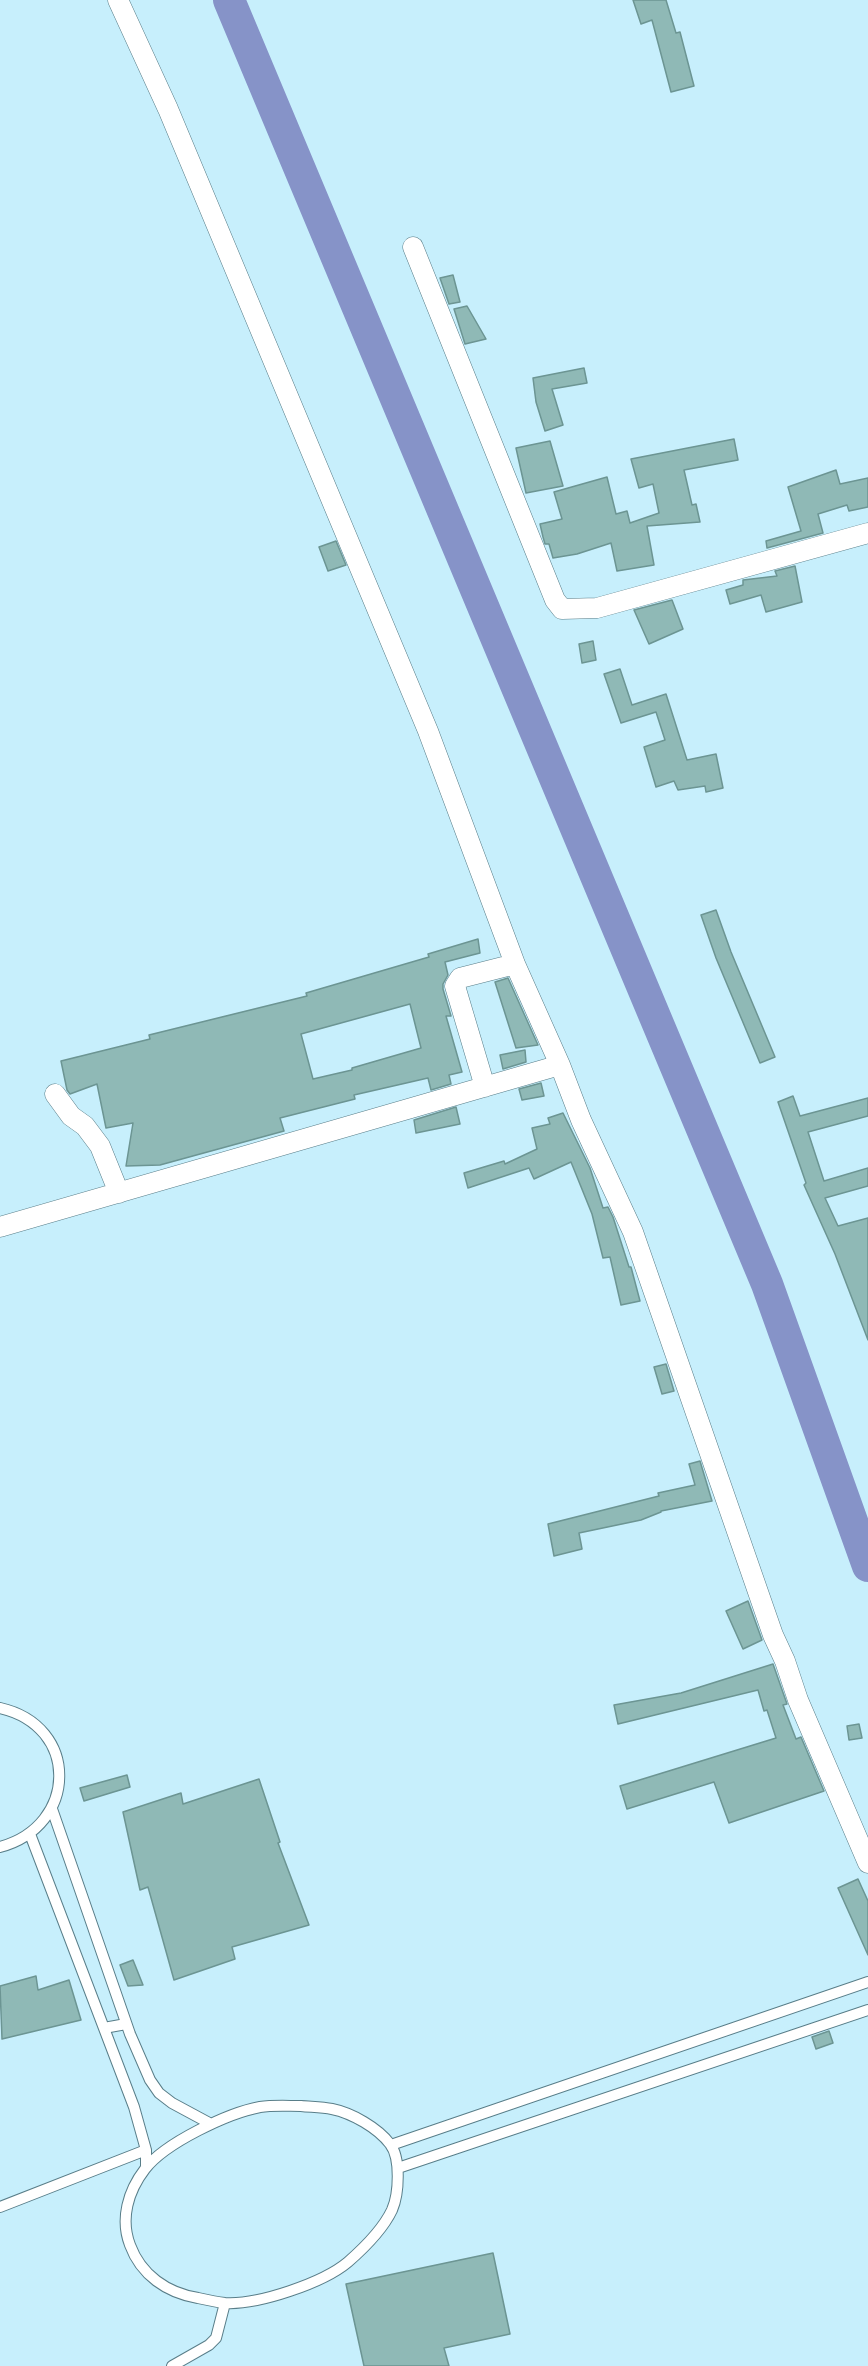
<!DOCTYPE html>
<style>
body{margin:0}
canvas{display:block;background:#c7effc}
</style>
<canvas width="868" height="2366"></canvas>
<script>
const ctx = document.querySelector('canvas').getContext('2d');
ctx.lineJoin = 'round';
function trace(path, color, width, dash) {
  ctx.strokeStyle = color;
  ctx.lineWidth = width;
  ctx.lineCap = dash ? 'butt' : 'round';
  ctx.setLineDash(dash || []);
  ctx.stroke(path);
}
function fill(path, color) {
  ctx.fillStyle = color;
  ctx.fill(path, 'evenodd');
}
trace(new Path2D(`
 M229,0l538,1284 101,282`), '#8693c8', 32);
const building = new Path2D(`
 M633,0h33l10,33 4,-1 14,54 -23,6 -19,-72 -11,4z
 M453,275l7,27 -11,2 -9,-26z
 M467,306l19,33 -21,5 -11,-35z
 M584,368l3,15 -35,6 11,36 -18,6 -9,-29 -3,-24z
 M734,439l4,21 -54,10 8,35 4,-1 4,18 -53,4 7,39 -37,6 -6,-28 -34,11 -24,4 -4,-14h-4l-2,-7 -3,-13 22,-5 -8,-27 53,-15 9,37 11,-3 3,12 29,-10 -6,-29 -14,4 -8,-29z
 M550,441l13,45 -37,7 -10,-45z
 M836,470l4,14 28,-6v29l-19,4 -2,-6 -29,9 5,19 -56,15 -1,-7 35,-10 -13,-44z
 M336,541l10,24 -18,6 -9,-24z
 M795,566l7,36 -36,10 -5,-17 -31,9 -4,-14 17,-5v-5l34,-4 -2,-5z
 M672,600l11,29 -34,15 -15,-34z
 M593,641l3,19 -14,3 -3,-19z
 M620,669l12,36 34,-11 21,66 29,-6 7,34 -17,4 -1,-6 -27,4 -4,-9 -18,6 -12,-40 21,-7 -9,-28 -35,11 -17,-49z
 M716,910l15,42 44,105 -15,6 -44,-105 -15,-43z
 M478,939l2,14 -35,9 3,13 -5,9v5l8,27h-5l16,56 -13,3 2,9 -20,6 -3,-12 -74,17 1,4 -75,19 4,13 -124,34 -34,1 7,-43 -27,5 -9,-44 -27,10 -3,-4 -6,-29 89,-22 -1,-4 158,-39 -1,-3 123,-36 -1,-3zM410,1004l11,44 -69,20v2l-39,9 -12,-45z
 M508,978l30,67 -22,3 -21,-66z
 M525,1050l1,12 -23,7 -3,-14z
 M541,1083l3,13 -22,4 -3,-11z
 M793,1096l7,20 68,-18v18l-60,16 16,49 44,-13v18l-43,12 13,28 30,-8v122l-33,-86 -31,-69 2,-2 -28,-81z
 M456,1107l4,17 -44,9 -2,-13z
 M563,1113l27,55 13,40 5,-1 5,10 16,50h2l9,34 -19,4 -11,-48 -7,1 -11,-44 -21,-52 -37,17 -5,-11 -61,20 -4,-15 40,-12 1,3 32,-15 -5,-21 18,-4 -2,-6z
 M666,1364l8,27 -12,3 -8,-27z
 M700,1461l12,40 -51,10v1l-20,8 -62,13 3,16 -28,7 -6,-32 111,-28 -1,-3 37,-8 -6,-21z
 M748,1601l14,39 -19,9 -17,-38z
 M773,1664l14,40 -4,1 13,34 5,-2 23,54 -95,32 -15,-41 -87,27 -7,-23 156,-48 -9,-28 -3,1 -6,-21 -140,34 -4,-19 67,-12z
 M859,1724l3,14 -13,2 -2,-14z
 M127,1775l3,12 -46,14 -4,-13z
 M259,1779l21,63 -2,1 31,82 -77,22 3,12 -61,21 -26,-93 -8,3 -17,-78 58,-19 2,11z
 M858,1879l10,22v54l-30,-67z
 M133,1960l10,25 -15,1 -8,-21z
 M36,1976l2,14 31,-10 12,40 -79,19 -2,-53z
 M829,2031l4,12 -17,6 -4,-12z
 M493,2253l17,81 -66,14 5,18h-85l-18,-82z`);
fill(building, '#8fb9b6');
trace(building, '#6c9593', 1.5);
const service = new Path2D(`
 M0,1708c80,18 78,118 0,139
 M52,1809l78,225 20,46 9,13 13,10 39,21
 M30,1834l104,273 12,43v17
 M104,2028l22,-4
 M301,2106c10,1 21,1 31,3 20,4 46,19 58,35 11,14 9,50 2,66 -9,19 -28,38 -44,52 -25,21 -90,43 -123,41 -9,-1 -18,-3 -27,-5 -31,-5 -57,-23 -68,-53 -10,-26 -2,-54 15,-76 20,-26 83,-56 115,-62 13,-2 27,-1 41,-1z
 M391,2145l477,-163
 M398,2168l470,-158
 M0,2207l146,-57
 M172,2366l37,-21 7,-7 9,-35`);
const minor = new Path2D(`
 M118,0l50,109 260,622 87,233 45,101 21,55 52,112 140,403 12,26 13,39 70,163
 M413,247l142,353 7,9 35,-1 271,-75
 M485,1087l-30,-101 5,-8 55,-14
 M55,1094l16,22 14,10 15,20 19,47
 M0,1227l560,-162`);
trace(service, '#597e89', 12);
trace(minor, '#597e89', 21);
trace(service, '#fff', 10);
trace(minor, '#fff', 20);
</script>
